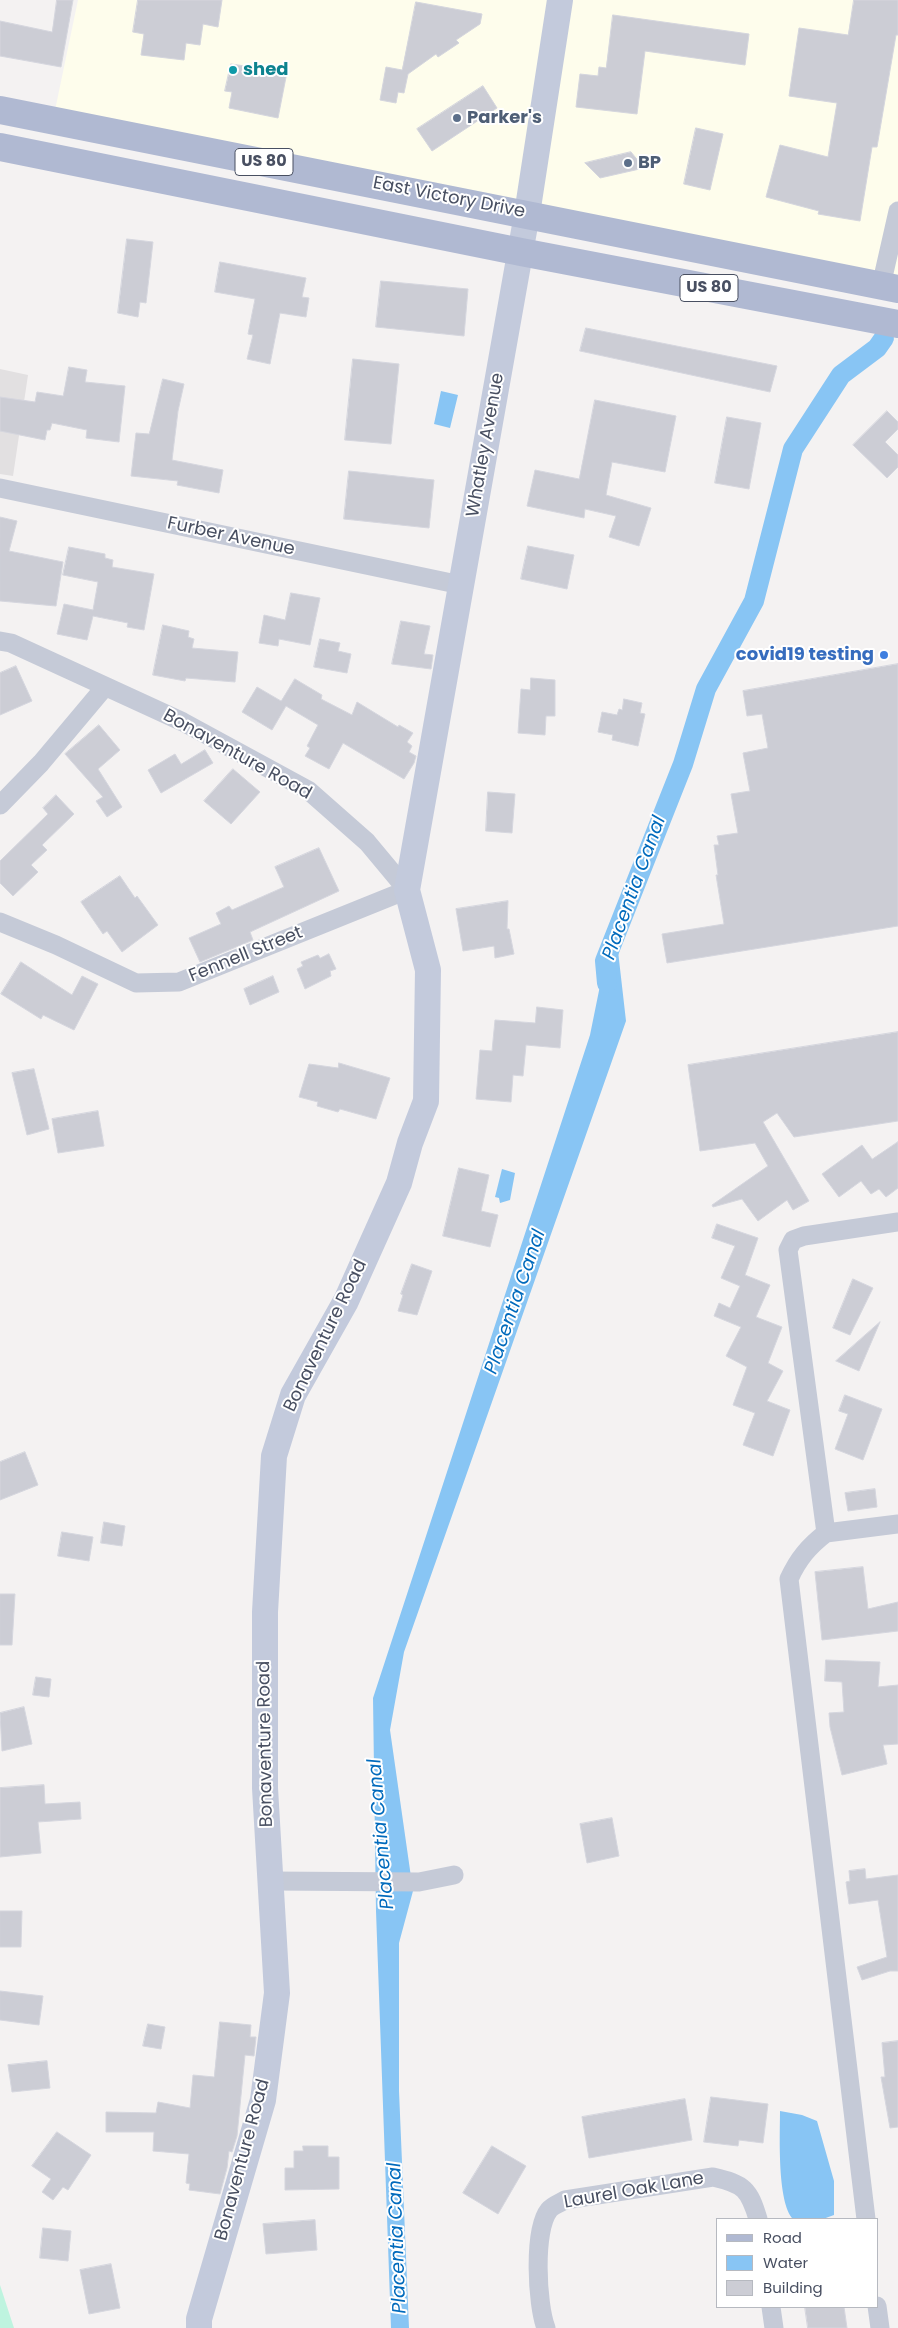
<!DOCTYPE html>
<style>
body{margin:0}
#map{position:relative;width:898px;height:2328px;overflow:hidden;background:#f4f2f2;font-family:Poppins,sans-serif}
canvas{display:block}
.legend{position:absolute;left:716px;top:2218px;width:162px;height:90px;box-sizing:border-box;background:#fff;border:1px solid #b6b9c0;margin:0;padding:6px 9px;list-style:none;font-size:15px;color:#484f61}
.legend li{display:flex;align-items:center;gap:10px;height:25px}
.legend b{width:25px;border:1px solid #b6b9c0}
</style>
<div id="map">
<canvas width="898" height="2328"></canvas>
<ul class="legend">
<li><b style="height:6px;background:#b0b9d2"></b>Road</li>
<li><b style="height:14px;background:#88c5f4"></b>Water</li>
<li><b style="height:14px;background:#cccdd5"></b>Building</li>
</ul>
</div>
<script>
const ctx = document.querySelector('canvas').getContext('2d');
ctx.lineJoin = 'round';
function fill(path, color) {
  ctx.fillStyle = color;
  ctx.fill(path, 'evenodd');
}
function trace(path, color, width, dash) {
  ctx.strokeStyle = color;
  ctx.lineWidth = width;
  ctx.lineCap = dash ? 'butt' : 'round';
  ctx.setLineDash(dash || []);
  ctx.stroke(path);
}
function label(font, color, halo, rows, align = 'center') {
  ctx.font = font + ' Poppins,sans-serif';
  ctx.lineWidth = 4;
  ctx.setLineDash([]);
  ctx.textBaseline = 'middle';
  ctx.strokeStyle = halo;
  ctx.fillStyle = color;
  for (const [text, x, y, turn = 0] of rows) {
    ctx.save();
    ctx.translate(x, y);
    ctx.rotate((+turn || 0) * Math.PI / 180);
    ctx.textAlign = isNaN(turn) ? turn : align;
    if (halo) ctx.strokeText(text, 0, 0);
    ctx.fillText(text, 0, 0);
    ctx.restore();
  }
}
fill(new Path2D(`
 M78,0h820v281l-844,-166z`), '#fefdec');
fill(new Path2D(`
 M0,369l28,6 -15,101 -13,-2z`), '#e2e0e1');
fill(new Path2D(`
 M0,2285l14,43h-14z`), '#bef4df');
fill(new Path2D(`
 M441,391l17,4 -8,33 -16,-4z
 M683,764l-65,187 8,70 -222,631 -14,78 23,161 -14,52v148l10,237h-18l-15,-417 -3,-213 217,-663 15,-74z
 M502,1169l13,4 -5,27 -10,3 -1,-5 -4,-1z
 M780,2111l22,4 15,6 17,60v34l-11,4h-30c-16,-17 -13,-84 -13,-108z`), '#88c5f4');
trace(new Path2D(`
 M607,983l-2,-22 78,-197 23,-75 48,-88 39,-152 48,-74 36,-27 7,-10`), '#88c5f4', 20);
const building = new Path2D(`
 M57,0h16l-12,67 -61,-11v-35l52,11z
 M138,0h84l-4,27 -15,-3 -3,21 -14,-2 -2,17 -43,-5 3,-21 -11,-2z
 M854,0h44v35h-2l-19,112h-5l-12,74 -42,-7 1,-3 -53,-14 14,-52 48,12 9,-54 -48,-7 10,-68 49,7z
 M416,2l66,12 -2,10 -24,16 3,3 -21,14 -2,-3 -28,20 -4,19 -6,-1 -2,11 -16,-3 6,-33 16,3z
 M613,15l136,19 -4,31 -100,-14 -8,63 -61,-7 4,-33 18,2 1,-9 7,1z
 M231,64l56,8 -9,46 -49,-10 3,-16 -7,-1z
 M483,86l14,22 -65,43 -15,-22z
 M696,128l27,6 -13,56 -26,-6z
 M631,152l13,16 -44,10 -15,-15z
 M127,239l26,3 -7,61 -6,-1 -2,15 -20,-4z
 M220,262l86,16 -4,19 7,1 -3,19 -26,-4 -10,51 -23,-5 6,-24 -5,-1 7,-35 -40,-7z
 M381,281l87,8 -4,47 -88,-9z
 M586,328l191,38 -7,26 -190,-41z
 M353,359l46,5 -8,80 -46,-4z
 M69,367l18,3 -2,12 40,4 -6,56 -33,-4 1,-8 -35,-7 -2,7h-3l-2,10 -45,-9v-34l35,5 2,-10 26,4z
 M163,379l21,5 -6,27 -6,49 51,10 -4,23 -42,-8 1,-4 -47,-5 5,-43 13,1z
 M595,400l81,16 -11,56 -53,-10 -6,33 45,13 -12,38 -30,-9 7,-21 -31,-7 -1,9 -57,-12 8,-36 44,9z
 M887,411l11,11v7l-13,13 13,13v12l-11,11 -34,-33z
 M727,417l34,6 -12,66 -34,-6z
 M349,471l85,9 -5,48 -85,-9z
 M0,517l17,4 -8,30 54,11 -7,44 -56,-5z
 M528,546l46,9 -7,34 -46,-10z
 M69,547l36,7v4l8,2 -1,7 42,7 -10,56 -17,-3 1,-4 -35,-7 -6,24 -30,-6 7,-30 29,6 5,-28 -35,-7z
 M291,593l29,5 -10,47 -31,-6 -1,7 -19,-3 5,-28 21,5z
 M401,621l29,5 -6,28 9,1 -2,14 -39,-5z
 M163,625l26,6 -1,6 6,2 -2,9 46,4 -3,30 -49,-4 -1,3 -32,-6z
 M320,639l20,4 -2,8 13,3 -4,19 -33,-6z
 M898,664v262l-231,37 -5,-29 62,-10 -8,-49h2l-4,-30h5l-2,-9 21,-3 -7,-39 19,-3 -7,-38 25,-5 -6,-34 -15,2 -4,-25z
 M16,666l16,35 -32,14v-42z
 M531,678l24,2v36h-9l-1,19 -27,-2 3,-44 9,1z
 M295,679l27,16 -1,4 31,16 5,-13 41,25 1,-2 14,8 -6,9 5,4 -3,6 7,4 -2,7 -10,16 -61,-36 -14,26 -24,-13 5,-8 -3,-2 11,-21 -32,-19 -14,24 -30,-18 15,-25 24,14z
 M624,699l18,4 -2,10 5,1 -7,32 -26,-6 1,-5 -15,-3 4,-20 15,3 2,-6 3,1z
 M99,725l21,25 -22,19 24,38 -15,10 -11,-16 7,-4 -38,-43z
 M205,750l8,13 -52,30 -13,-23 27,-16 6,10z
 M233,769l27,23 -29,32 -27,-23z
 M488,792l27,2 -3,39 -26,-2z
 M56,795l18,19 -32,31 5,5 -16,15 7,7 -25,24 -13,-13v-22l48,-47 -5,-6z
 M319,848l20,43 -89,41 3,8 -53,22 -11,-24 32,-14 -5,-11 13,-7 3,4 52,-23 -9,-20z
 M120,876l15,22 2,-2 21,29 -36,27 -15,-21 -4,3 -22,-32z
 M508,901l-1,28h2l5,25 -19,4 -1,-12 -31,5 -7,-42z
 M329,954l7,15 -6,2 1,5 -26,13 -8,-20 6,-3 -2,-4 17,-7 2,3z
 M21,962l51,33 10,-19 16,8 -24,46 -31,-15 -2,4 -40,-25z
 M273,976l6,16 -29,13 -6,-16z
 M537,1007l26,3 -3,38 -34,-3 -3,31 -10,-1 -2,27 -35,-3 4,-49 12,1 3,-31 40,3z
 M898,1032v89l-104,16 -17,-24 -14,9 46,79 -16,9 -6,-10 -29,21 -16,-22 -29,8 -1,-2 56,-39 -13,-23 -55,8 -12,-86z
 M339,1063l51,15 -14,41 -36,-10 -2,3 -21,-6 1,-4 -19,-5 10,-33 29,4z
 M34,1069l15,60 -22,6 -15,-62z
 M98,1111l6,35 -46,7 -6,-34z
 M898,1142v46l-12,9 -7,-8 -8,5 -10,-13 -22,16 -17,-23 40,-29 10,14z
 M459,1168l30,7 -8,36 17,4 -8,32 -47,-11z
 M717,1224l41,14 -13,37 25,10 -14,32 26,10 -14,36 15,8 -16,30 23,9 -17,46 -30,-11 12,-32 -22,-8 14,-38 -21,-11 15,-29 -27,-11 5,-13 11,5 10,-22 -19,-8 14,-32 -23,-8z
 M412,1264l20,7 -15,44 -19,-4 5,-16 -2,-1z
 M853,1279l20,9 -23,47 -17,-7z
 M880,1322l-21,49 -23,-10z
 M845,1395l37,14 -19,51 -28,-11 13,-35 -9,-3z
 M25,1452l13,33 -38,15v-38z
 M875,1489l2,18 -29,4 -3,-18z
 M104,1522l21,4 -3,20 -21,-3z
 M62,1532l31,5 -4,24 -31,-5z
 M863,1567l5,42 30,-7v29l-76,9 -7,-68z
 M0,1594h15l-3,51h-12z
 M826,1660l54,2 -2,25 20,-2v59l-15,1 4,19 -45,11 -12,-48 -1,-14 15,-1 -2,-30 -17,-1z
 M36,1677l15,2 -2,18 -16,-2z
 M24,1707l8,37 -30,7 -2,-38z
 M44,1785l1,19 35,-2 1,17 -43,3 3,31 -41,4v-69z
 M612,1818l7,38 -32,7 -7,-39z
 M865,1869l1,10 32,-4v96h-8l-28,9 -5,-13 30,-10 -9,-57 -29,4 -3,-22 4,-1 -1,-10z
 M0,1911h22l-1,36h-21z
 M0,1991l43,5 -4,29 -39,-5z
 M220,2022l31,3 -1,12h6l-2,19 -9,-1 -8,81 -5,16 -3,-1 -2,17 -7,26 -31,-4 1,-6 -4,-1 3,-29 -36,-3 1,-19h-48v-20l50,1 2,-11 32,6 3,-33 21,2z
 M148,2024l17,3 -4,22 -18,-3z
 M898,2041v86l-8,1 -9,-51h4l-3,-34z
 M47,2061l3,27 -38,4 -4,-27z
 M711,2097l57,7 -5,39 -24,-3 -1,6 -34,-4z
 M685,2099l7,41 -103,18 -7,-41z
 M57,2132l34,23 -23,35 -5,-3 -10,13 -11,-8 9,-13 -19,-13z
 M303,2146h25v11h11v32l-54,1v-22h9v-17h9z
 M492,2146l34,20 -28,48 -35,-21z
 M315,2220l2,30 -51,4 -3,-30z
 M43,2228l28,3 -3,30 -28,-3z
 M111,2264l9,44 -31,6 -9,-44z
 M805,2307h39l3,21h-39z`);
fill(building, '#cccdd5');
trace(building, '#d5d6de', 1);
trace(new Path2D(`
 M881,286l17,-75
 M0,488l461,97
 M0,641l11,2 172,79 125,68 59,52 40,48 -228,92 -43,1 -80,-38 -56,-23
 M0,805l41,-42 63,-75
 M826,1533l72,-9
 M270,1881l149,1 35,-7
 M866,2219l-77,-640c9,-20 20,-33 37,-46l-38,-283 5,-10 11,-4 94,-14
 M877,2306l3,22
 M771,2307l3,21
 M546,2328c-9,-23 -13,-98 3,-118 3,-4 11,-7 16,-10l148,-23c31,7 36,12 45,42`), '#c5cad7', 19);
trace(new Path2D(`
 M199,2328v-9l64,-219 14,-107 -12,-205v-176l9,-156 19,-61 53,-94 53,-118 11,-40 16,-42 2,-131 -21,-80 120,-676 33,-214`), '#c3cadc', 26);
trace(new Path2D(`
 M0,110l898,179
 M0,147l521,105 377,72`), '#b0b9d2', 28);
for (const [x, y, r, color] of [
 [233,70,5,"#0f9aa8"],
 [457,118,5,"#5c6f8a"],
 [628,163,5,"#5c6f8a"],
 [884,655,5,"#3f7fe0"]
]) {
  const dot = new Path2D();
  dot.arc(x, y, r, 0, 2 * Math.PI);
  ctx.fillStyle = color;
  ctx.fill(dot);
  trace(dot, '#fff', 2);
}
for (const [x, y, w] of [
 [264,162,58],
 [709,288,58]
]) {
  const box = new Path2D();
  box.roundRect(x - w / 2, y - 13.5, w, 27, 4);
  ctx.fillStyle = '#fff';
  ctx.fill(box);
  trace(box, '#484f61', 1);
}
label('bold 16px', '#484f61', null, [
 ["US 80",264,162],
 ["US 80",709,288]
]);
label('bold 18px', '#0d838f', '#fff', [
 ["shed",243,70]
], 'left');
label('bold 18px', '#4e5e75', '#fff', [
 ["Parker's",467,118],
 ["BP",638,163]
], 'left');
label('18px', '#484f61', '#fff', [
 ["East Victory Drive",449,198,11],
 ["Whatley Avenue",486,445,-80],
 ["Furber Avenue",231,537,12],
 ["Bonaventure Road",237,755,29],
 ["Fennell Street",246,955,-22],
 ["Bonaventure Road",326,1336,-64],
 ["Bonaventure Road",266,1744,-91],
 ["Bonaventure Road",243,2160,-75],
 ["Laurel Oak Lane",634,2191,-10]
]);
label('bold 18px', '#366cbe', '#fff', [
 ["covid19 testing",874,655]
], 'right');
label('italic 19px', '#006abc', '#fff', [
 ["Placentia Canal",635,888,-70],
 ["Placentia Canal",516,1302,-71],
 ["Placentia Canal",382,1834,-95],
 ["Placentia Canal",398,2238,-92]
]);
</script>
